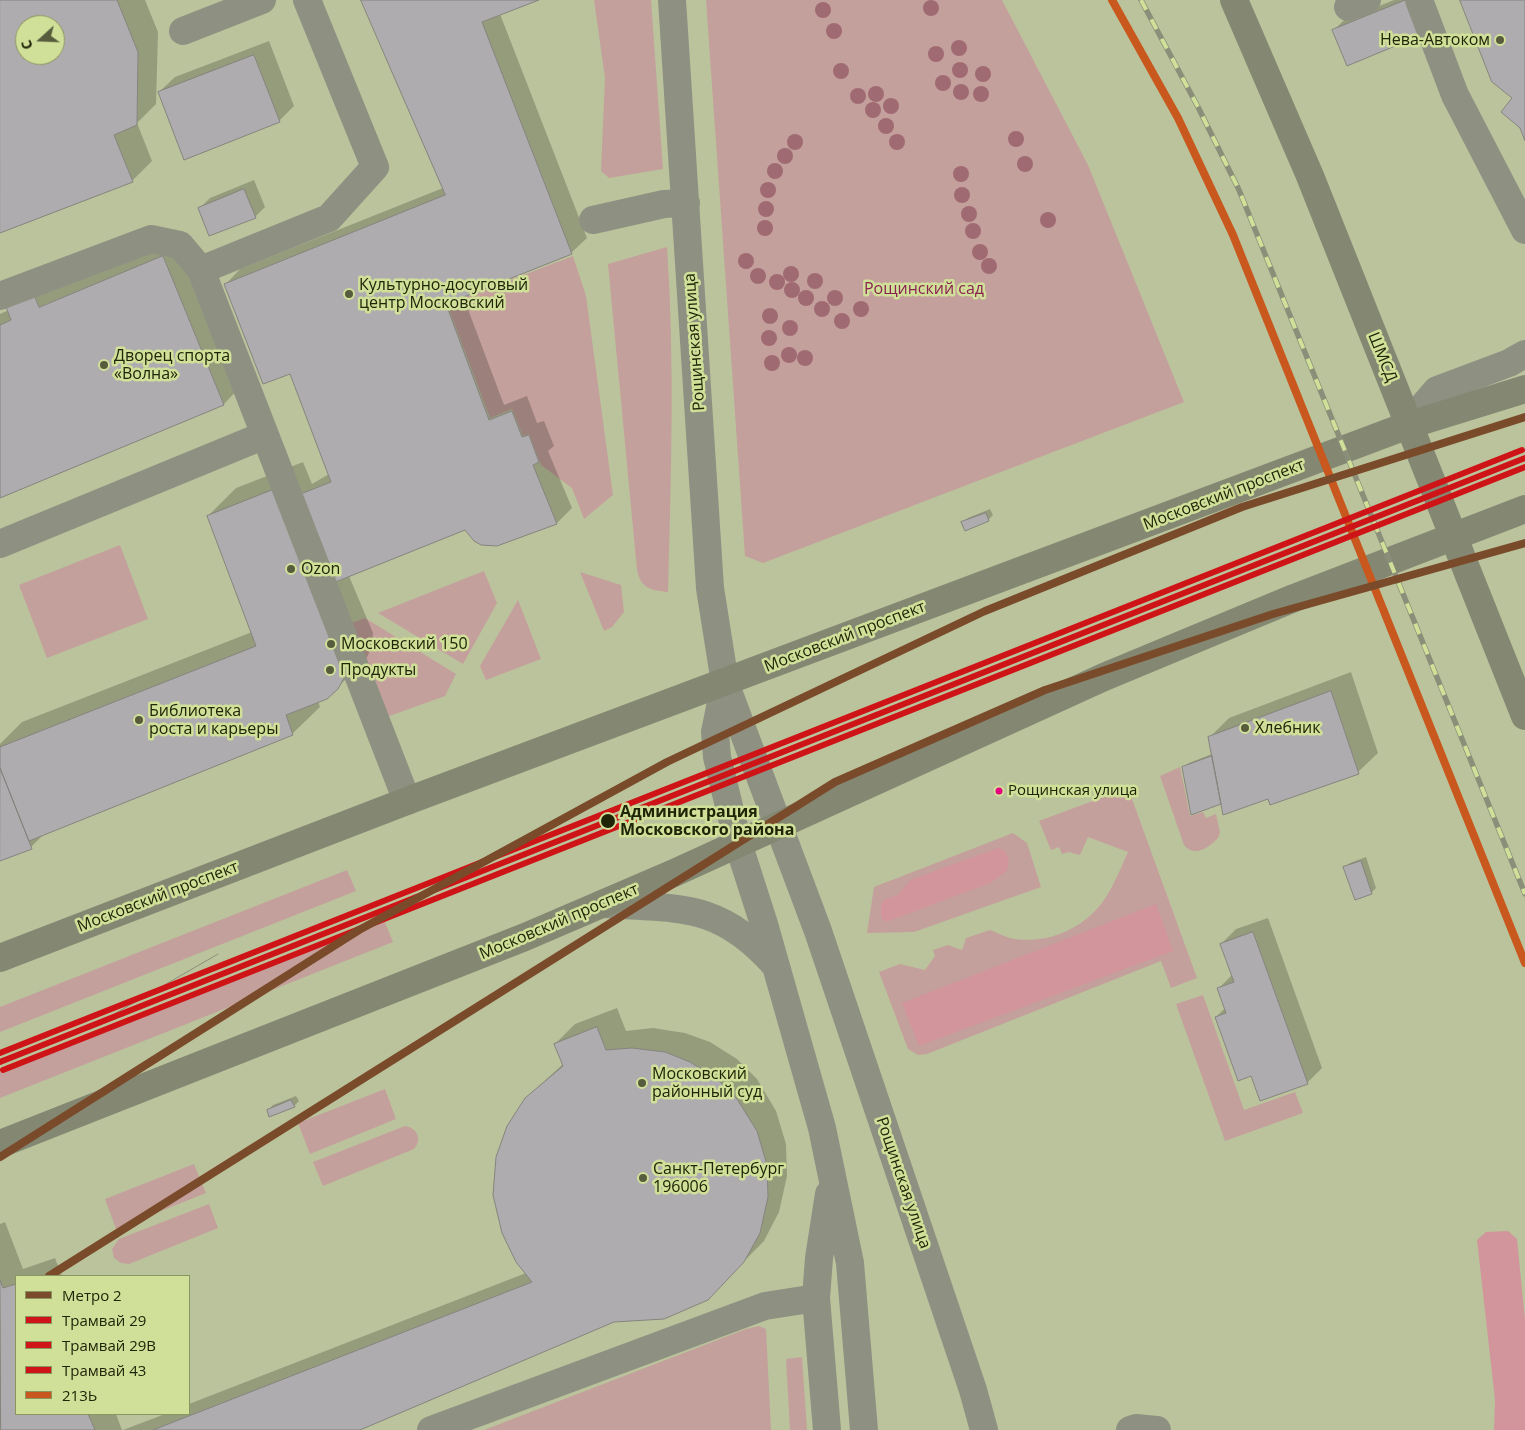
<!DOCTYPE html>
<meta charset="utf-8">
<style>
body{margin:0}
#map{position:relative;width:1525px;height:1430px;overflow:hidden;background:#bbc39c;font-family:"Open Sans",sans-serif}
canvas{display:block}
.legend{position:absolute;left:15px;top:1275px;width:175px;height:140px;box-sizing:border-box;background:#d1e099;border:1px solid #8a955f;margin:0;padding:6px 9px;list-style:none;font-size:15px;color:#202508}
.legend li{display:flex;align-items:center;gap:10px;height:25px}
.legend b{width:25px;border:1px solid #8a955f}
.north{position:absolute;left:15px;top:15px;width:50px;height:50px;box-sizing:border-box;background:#d1e099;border:1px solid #8a955f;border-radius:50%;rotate:250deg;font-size:14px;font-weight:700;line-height:20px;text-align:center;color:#202508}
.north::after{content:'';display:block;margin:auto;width:18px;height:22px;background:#565c3c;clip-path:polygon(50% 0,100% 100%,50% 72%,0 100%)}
</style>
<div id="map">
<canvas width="1525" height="1430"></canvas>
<ul class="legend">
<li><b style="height:6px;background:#7a4b2a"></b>Метро 2</li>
<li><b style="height:6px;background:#ce1417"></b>Трамвай 29</li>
<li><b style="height:6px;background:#ce1417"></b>Трамвай 29В</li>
<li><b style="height:6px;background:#ce1417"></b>Трамвай 43</li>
<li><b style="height:6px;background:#c8581d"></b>213Ь</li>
</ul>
<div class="north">С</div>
</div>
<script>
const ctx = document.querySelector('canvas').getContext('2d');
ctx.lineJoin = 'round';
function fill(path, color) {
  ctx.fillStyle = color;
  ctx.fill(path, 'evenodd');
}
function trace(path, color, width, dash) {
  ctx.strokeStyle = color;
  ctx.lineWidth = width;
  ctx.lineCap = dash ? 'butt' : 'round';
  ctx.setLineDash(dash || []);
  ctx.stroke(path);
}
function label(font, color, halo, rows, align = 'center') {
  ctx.font = font + ' "Open Sans",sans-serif';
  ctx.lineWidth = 5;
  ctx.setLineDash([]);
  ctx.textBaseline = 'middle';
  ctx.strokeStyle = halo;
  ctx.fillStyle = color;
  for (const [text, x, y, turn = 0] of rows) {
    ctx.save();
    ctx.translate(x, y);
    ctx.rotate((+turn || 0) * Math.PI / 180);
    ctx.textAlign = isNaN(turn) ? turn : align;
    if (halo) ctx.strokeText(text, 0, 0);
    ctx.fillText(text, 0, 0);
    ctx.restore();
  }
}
fill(new Path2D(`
 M594,0h57l12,169 -54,9 -8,-7 4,-93z
 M706,0h296l86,165 96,237 -421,161 -18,-7z
 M667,247c8,115 4,230 1,345 -17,-2 -27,-3 -31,-22l-29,-306z
 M573,256l13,40 27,199 -29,24 -12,-31 -31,-23 -12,-31 -6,2 -11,-27 -22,9 -43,-114z
 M120,545l28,74 -101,39 -28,-73z
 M484,571l13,32 -34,61 -85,-51z
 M580,572l41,13 3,27 -12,15 -8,4z
 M518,600l23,59 -55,21 -6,-14z
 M365,618l91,56 -11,22 -64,23 -35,-94z
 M1180,767l10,49 13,-4 3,6 10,-4 4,18 -2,6c-8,9 -24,20 -34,7l-24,-69z
 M1128,788l69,190 -26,10 -10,-27 -234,93 -9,1 -10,-6 -29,-77 21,-8 25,6 10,-14 -2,-6 15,-5 14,5 4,-12 24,-8c8,3 17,8 25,9 35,5 72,-12 91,-42 9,-14 15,-30 22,-45l-40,-15 -8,18 -11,-3 -7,2 -3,-7 -8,3 -12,-29z
 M1013,833l14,10 14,44 -127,45 -47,1 7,-46z
 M347,870l9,21 -356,141v-25z
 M384,920l9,22 -393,156v-26z
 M1203,995l41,115 51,-18 8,21 -78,28 -49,-137z
 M385,1089l11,30 -86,35 -12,-31z
 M405,1126c13,2 17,14 9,23l-91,37 -10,-24z
 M194,1164l12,29 -90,36 -11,-30z
 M209,1204l9,24 -89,36 -8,-1 -7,-5 -2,-9 7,-10z
 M759,1326l7,3 5,101h-287l262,-101z
 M802,1357l5,73h-17l-4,-71z`), '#c4a09c');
fill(new Path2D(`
 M998,848l7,3 4,9 -2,11 -17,12 -104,39 -5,-4v-13l3,-5 14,-5 12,-15z
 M1156,904l17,47 -254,95 -17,-43z
 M1508,1231l9,8 8,81v110h-31l1,-30 -18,-160 9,-8z`), '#d1959b');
fill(new Path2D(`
 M0,0h145l13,32 -2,72 -19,19 15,38 -20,20 -132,51zM25,25h30v30h-30z
 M362,0h174l-36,14 87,224 -16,15 -108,43 41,109 23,-9 10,27 7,-2 10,25 -6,5 24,57 -15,15 -60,22 -31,-16 -117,47 24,57 -2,16 -5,10 -29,29 -19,13 2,6 -28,27 -247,99 -14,14 -31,13v-116l22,-22 230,-90 -44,-116 28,-28 67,-26 9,22 17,-10 -38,-102 -66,-87 15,-16 203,-81z
 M1394,0h29l-89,30 10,-10z
 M269,41l25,65 -15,15 -120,-29 16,-15z
 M254,180l11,27 -10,10 -55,-9 10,-10z
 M183,237l60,147 -19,20 -224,92v-182l9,-4 -2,-3z
 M990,509l3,6 -5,5 -25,3 5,-5z
 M1351,672l27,81 -20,19 -90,25 -46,4 -38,-33 5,-5 23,-9 -3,-16 20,-20z
 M1366,857l10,31 -5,5 -26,-26 5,-4z
 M1268,918l54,150 -15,15 -55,-8 -36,-58 10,-10 -7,-19 13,-13 -11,-31 15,-15z
 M617,1008l9,23 27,-3 32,5 25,9 27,17 20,20 19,32 10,33 1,32 -8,36 -15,29 -57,58 -93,22 -257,109h-234l42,-16h24v-10l337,-131v-175l37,-34 -8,-20 20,-20z
 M296,1096l3,5 -5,5 -26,4 5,-5z
 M5,1222l18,47 32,-11 7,18h-46v138h100l6,16h-120l-2,-5v-201z`), '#0003');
const building = new Path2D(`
 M0,0h117l21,52 -1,73 -23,10 19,47 -133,51zM25,25h30v30h-30z
 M361,0h178l-57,22 90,232 -126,50 43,116 23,-9 10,26 7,-2 10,27 -6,3 24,59 -60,22 -16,-1 -7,-4 -9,-11 -132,53 -35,-88 33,-13 -41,-108 -27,10 -39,-100 221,-89z
 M1406,0l18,34 -77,32 -15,-36z
 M1460,0h65v141l-5,-13 -19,-16 11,-14 -20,-16z
 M254,55l26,67 -96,38 -26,-68z
 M244,189l12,29 -47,18 -11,-28z
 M163,256l61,149 -224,93v-173l11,-5 -5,-13 28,-12 5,12z
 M275,489l71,172 -2,17 -6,11 -11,10 -41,16 7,20 -264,106 -29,-73v-21l256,-101 -49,-130z
 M986,513l3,8 -24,10 -4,-9z
 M1331,691l28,83 -89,31 -2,-6 -45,16 -15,-78z
 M1212,756l9,48 -30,11 -9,-48z
 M0,768l32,81 -32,12z
 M1361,861l11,33 -17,6 -12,-33z
 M1253,932l55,152 -48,17 -9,-25 -13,5 -23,-64 11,-4 -9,-25 17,-6 -14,-38z
 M597,1027l9,23 26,-2 33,4 25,10 27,17 20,20 20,32 10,34 1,32 -8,36 -16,29 -36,38 -44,19 -50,3 -254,108h-207l379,-148 -16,-20 -14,-29 -9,-38 3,-38 11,-31 18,-28 38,-32 -9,-22z
 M291,1100l4,7 -26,10 -2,-7z
 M0,1280l3,8 13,-4v130h72l7,16h-94z`);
fill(building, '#afacaf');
trace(building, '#85847e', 1);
trace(new Path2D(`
 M672,0l38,588 15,95 93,248 155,459 11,40
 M1419,0l36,95 70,135
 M1348,7l19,-7
 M183,31l79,-31
 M593,220l71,-16 22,-1
 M201,270l128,-52 46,-51 -68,-167
 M0,296l151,-57 29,6 21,25 206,531
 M1406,426l31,-36 72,-27 16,-9
 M0,544l265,-109
 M725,683l-10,49 2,25 21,86 26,81 58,204 28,135 14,167
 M603,904c77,5 116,-2 172,61
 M431,1430l334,-124 51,-8
 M827,1430l-11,-132 3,-40 10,-64
 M1130,1430l6,-2 21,2`), '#8e9182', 28);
trace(new Path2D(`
 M0,958l407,-157 999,-375 119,-37
 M0,1144l525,-207 149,-64 430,-196 190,-79 231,-89`), '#848873', 28);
trace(new Path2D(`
 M104,1020l114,-66`), '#8b8f79', 1);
const rail = new Path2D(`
 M1141,0l57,107 41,83 286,704`);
trace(rail, '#8b8f79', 5.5);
trace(rail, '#d1e099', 4, [11]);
trace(new Path2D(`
 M1234,0l76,176 215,540`), '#848873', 28);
trace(new Path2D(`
 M1112,0l66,118 55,117 292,728`), '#c8581d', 8);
trace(new Path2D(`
 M0,1062l1525,-604`), '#ce1417', 6);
trace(new Path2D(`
 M3,1070l1522,-603`), '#ce1417', 6);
trace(new Path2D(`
 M0,1053l1522,-603`), '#ce1417', 6);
trace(new Path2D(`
 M0,1157l359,-227 308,-168 318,-151 257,-104 283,-90
 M49,1276l786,-494 210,-92 228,-76 252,-71`), '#7a4b2a', 8);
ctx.fillStyle = '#a06a72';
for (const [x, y] of [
 [931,8],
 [823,10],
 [834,31],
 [959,48],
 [936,54],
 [960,70],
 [841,71],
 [983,74],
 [943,83],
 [961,92],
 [876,94],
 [981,94],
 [858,96],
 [891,106],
 [873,110],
 [886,126],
 [1016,139],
 [795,142],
 [897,142],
 [785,156],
 [1025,164],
 [775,171],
 [961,174],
 [768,190],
 [962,195],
 [766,209],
 [969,214],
 [1048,220],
 [765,228],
 [973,231],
 [980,252],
 [746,261],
 [989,266],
 [791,274],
 [758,276],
 [815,281],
 [777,282],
 [792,290],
 [806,298],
 [835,298],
 [822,309],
 [861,309],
 [770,316],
 [842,321],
 [790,328],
 [769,338],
 [789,355],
 [805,358],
 [772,363]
]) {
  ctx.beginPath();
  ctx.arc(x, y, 8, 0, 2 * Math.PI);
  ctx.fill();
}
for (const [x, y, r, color] of [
 [1500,40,5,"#565c3c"],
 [349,294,5,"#565c3c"],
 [104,365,5,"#565c3c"],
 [291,569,5,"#565c3c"],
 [331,644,5,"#565c3c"],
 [330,670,5,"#565c3c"],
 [139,720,5,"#565c3c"],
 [1245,728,5,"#565c3c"],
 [999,791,4.5,"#e5007d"],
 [608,821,8,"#202508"],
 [642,1083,5,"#565c3c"],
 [643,1178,5,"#565c3c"]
]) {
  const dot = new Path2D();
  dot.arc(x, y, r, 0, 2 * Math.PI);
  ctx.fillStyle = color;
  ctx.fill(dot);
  trace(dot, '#d1e099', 2);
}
label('15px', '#202508', '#d1e099', [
 ["Рощинская улица",1008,791]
], 'left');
label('16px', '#202508', '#d1e099', [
 ["Нева-Автоком",1490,40,"right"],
 ["Культурно-досуговый",359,285],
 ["центр Московский",359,303],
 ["Дворец спорта",114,356],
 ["«Волна»",114,374],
 ["Ozon",301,569],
 ["Московский 150",341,644],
 ["Продукты",340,670],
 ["Библиотека",149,711],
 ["роста и карьеры",149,729],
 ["Хлебник",1255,728],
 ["Московский",652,1074],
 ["районный суд",652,1092],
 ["Санкт-Петербург",653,1169],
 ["196006",653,1187]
], 'left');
label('16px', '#8a2250', '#d1e099', [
 ["Рощинский сад",924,289]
]);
label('16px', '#202508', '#d1e099', [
 ["Рощинская улица",695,342,-94],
 ["ШМСД",1382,357,68],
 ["Московский проспект",1224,495,-21],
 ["Московский проспект",845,637,-21],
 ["Московский проспект",158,897,-21],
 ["Московский проспект",559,922,-23],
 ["Рощинская улица",903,1183,71]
]);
label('bold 16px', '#202508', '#d1e099', [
 ["Администрация",620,812],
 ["Московского района",620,830]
], 'left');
</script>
